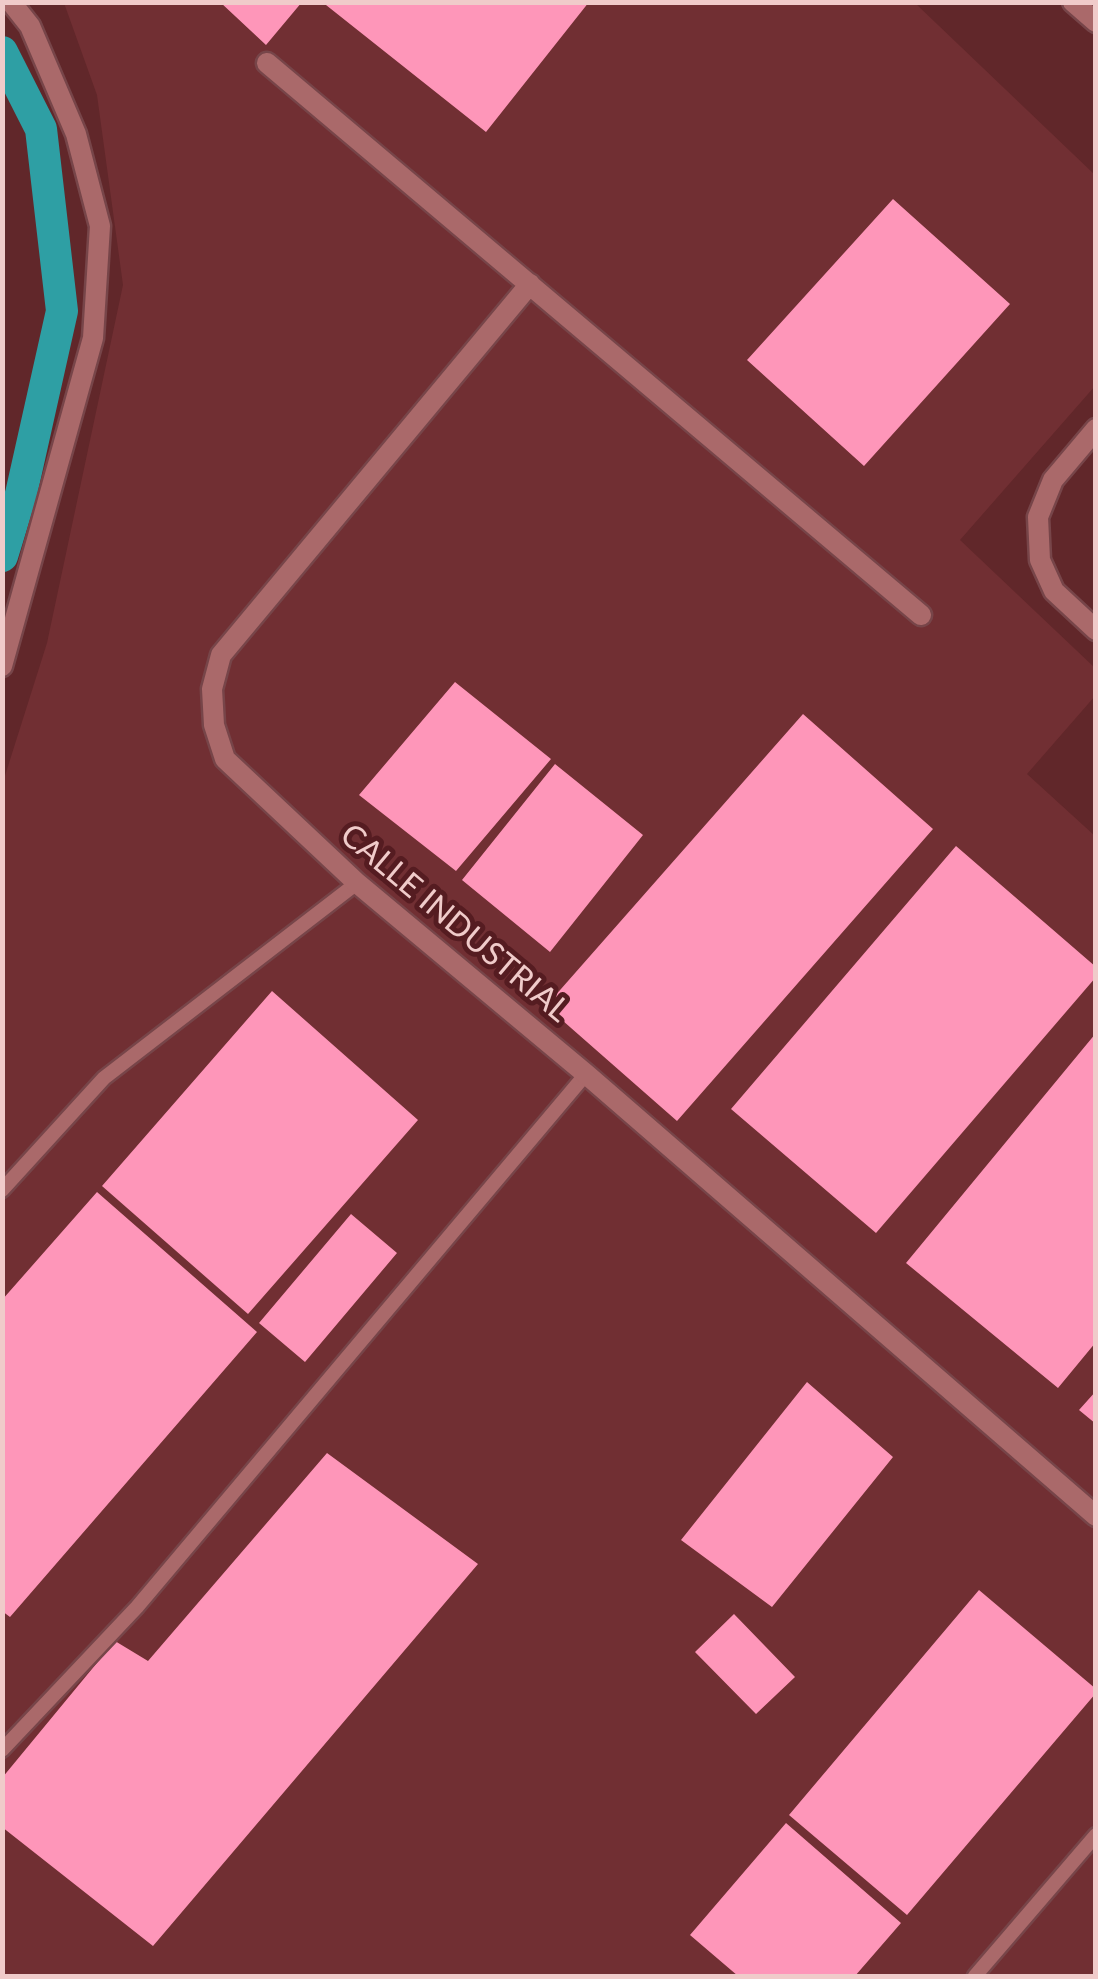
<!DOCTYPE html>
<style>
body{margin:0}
#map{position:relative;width:1098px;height:1979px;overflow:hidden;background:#61272a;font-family:Lato,sans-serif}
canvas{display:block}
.frame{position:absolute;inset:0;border:5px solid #f0cbca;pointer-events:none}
</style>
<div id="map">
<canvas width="1098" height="1979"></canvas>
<div class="frame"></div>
</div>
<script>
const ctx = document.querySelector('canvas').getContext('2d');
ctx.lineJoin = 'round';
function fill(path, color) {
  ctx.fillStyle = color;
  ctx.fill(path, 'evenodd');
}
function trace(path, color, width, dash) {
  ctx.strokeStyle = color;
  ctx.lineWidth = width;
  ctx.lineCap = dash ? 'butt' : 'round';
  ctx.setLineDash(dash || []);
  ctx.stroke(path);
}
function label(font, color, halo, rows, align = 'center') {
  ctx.font = font + ' Lato,sans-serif';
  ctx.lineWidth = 10;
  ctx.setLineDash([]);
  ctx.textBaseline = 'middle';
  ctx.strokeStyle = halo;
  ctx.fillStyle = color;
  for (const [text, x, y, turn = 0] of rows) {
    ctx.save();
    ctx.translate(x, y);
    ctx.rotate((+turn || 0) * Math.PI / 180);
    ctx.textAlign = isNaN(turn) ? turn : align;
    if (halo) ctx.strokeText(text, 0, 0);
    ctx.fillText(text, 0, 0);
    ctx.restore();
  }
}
fill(new Path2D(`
 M64,3h851l180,172v211l-135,154 135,128v28l-68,78 68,62v1140h-1092v-1194l44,-139 76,-358 -26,-190z`), '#712f33');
trace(new Path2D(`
 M2,52l39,77 21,182 -41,183 -19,62`), '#2e9fa4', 32);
fill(new Path2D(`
 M220,2h82l-36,43z
 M329,2h260l-103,130 -160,-127z
 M893,199l117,105 -146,162 -117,-106z
 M455,682l96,77 -95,112 -97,-76z
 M803,714l130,115 -256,292 -131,-115z
 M555,764l88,71 -93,117 -88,-72z
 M956,846l140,121v10l-220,256 -145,-124z
 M272,991l146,129 -170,194 -146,-128z
 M1096,1033v309l-38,46 -152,-125z
 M97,1192l160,140 -247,285 -8,-6v-311z
 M351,1214l46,39 -92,109 -46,-39z
 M807,1382l86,75 -121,150 -91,-67z
 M1096,1391v33l-17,-14z
 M327,1453l151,111 -325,382 -151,-119v-49l113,-137 33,20z
 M979,1590l117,99v4l-189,222 -118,-100z
 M734,1614l61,63 -39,37 -61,-62z
 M786,1823l115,100 -46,53h-117l-48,-41z`), '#fe96b9');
const lane = new Path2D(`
 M2,1190l102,-112 253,-195
 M2,1750l135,-143 449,-533
 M975,1976l121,-141`);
const street = new Path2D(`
 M1073,2l23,20
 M267,63l654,552
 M530,284l-309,371 -9,34 2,36 11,34 132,124 229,191 510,442
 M1096,429l-43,51 -15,37 2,43 14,31 42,39
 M2,666l91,-328 7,-112 -24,-92 -46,-108 -19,-24`);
trace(lane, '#774549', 19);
trace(street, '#774549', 25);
trace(lane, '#aa696a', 14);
trace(street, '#aa696a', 20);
label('32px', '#f0cbca', '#551c21', [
 ["CALLE INDUSTRIAL",455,923,40]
]);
</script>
